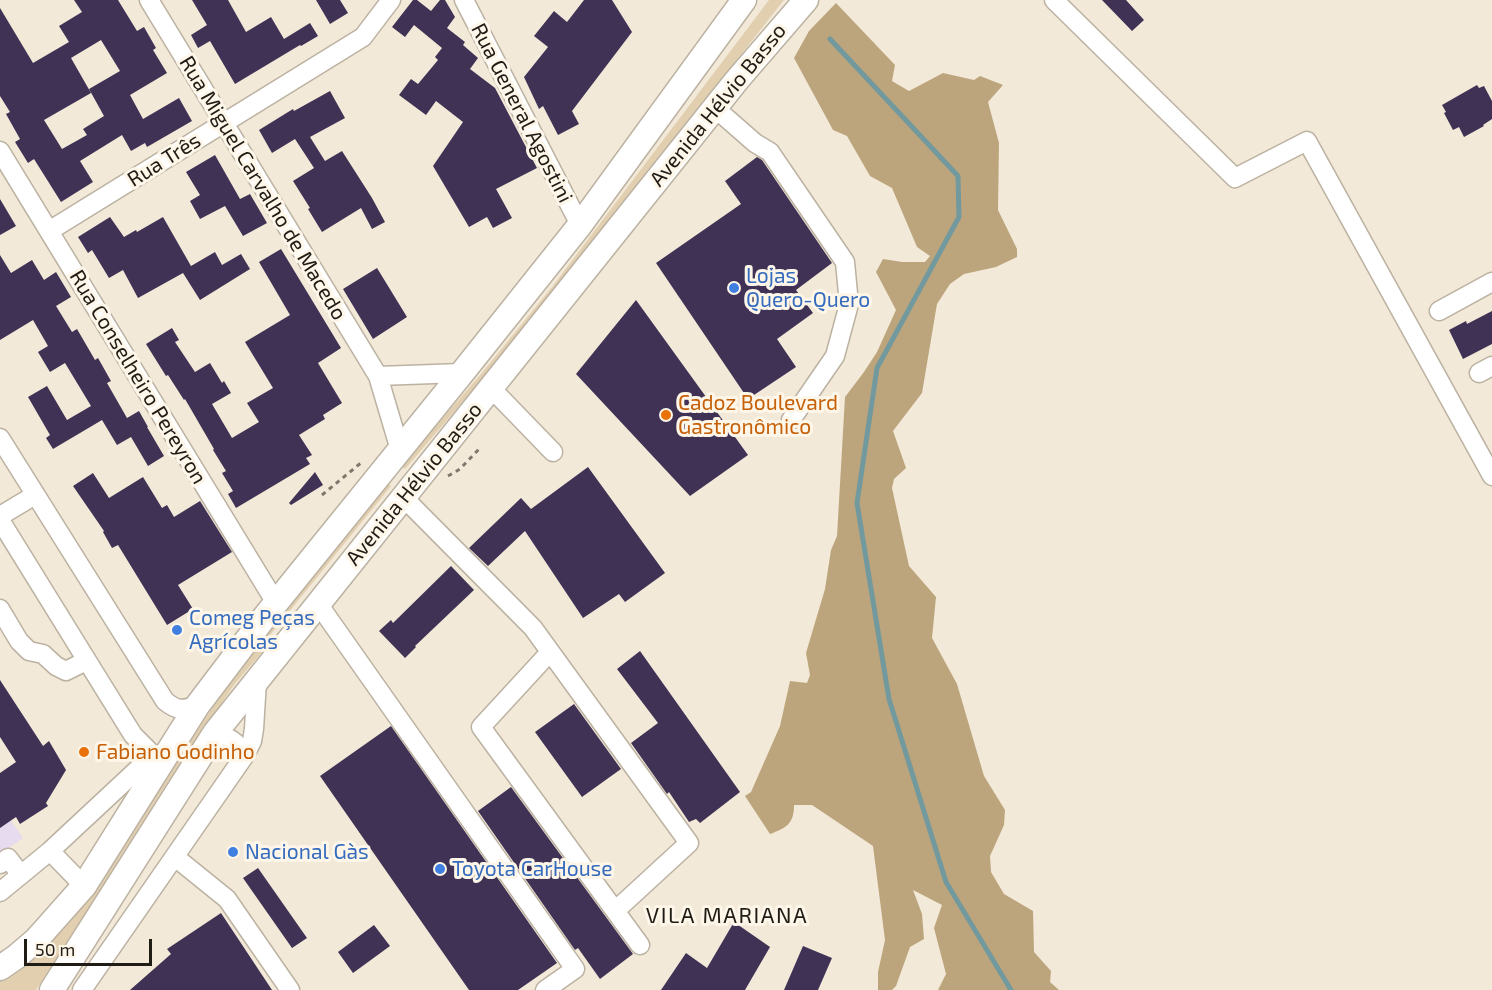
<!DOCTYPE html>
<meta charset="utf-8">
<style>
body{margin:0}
#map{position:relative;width:1492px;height:990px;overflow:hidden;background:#f3e9d8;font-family:"Exo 2",sans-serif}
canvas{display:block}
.scale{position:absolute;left:24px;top:939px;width:128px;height:27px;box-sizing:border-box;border:3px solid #1f1b15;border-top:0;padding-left:8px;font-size:18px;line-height:21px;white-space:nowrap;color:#1f1b15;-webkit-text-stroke:4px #fef6e9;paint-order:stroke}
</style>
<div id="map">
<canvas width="1492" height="990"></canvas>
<div class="scale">50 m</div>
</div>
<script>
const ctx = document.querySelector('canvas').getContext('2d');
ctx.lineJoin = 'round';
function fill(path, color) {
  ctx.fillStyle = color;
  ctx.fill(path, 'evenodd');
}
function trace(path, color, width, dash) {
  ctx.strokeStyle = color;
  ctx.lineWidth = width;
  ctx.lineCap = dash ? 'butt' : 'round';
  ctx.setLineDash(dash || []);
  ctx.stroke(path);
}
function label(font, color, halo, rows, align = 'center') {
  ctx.font = font + ' "Exo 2",sans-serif';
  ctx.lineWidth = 6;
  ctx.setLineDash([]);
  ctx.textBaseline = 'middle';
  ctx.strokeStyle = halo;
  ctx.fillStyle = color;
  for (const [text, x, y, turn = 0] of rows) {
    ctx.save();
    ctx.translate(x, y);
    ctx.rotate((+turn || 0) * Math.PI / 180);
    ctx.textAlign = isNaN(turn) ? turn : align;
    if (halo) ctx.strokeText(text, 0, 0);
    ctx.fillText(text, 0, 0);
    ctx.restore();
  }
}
fill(new Path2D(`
 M0,805l23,33 -23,16z`), '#e7dbef');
fill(new Path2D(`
 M769,0h15l-228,289 -72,88 -79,92 -4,-3 80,-92 71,-87z
 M388,483l3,3 -124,153 -4,-2z
 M254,646l9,5 -29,34 -72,106 -86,142 -22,29 -18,28h-36v-11l158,-190z`), '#e1cfb0');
fill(new Path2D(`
 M836,3l59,62 -3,16 17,10 34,-18 31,7 6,-4 23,9 -15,17 11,41 -1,67 19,39v8l-21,10 -32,7 -14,10 -13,20 -15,89 -29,38 13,37 -12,11 -2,9 17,78 27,31 -4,41 25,46 27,92 21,34 -1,15 -14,31 1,16 13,22 29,17 1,41 17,19 -1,11 9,8h-121l8,-16 -12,-46 8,-23 -29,-15 9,24 2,25 -14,8 -14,39 -4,4h-14v-18l7,-32 -12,-94 -61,-41h-18c0,19 -8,23 -24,29l-25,-38 6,-4 29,-66 10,-45 17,2 3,-8 -4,-22 19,-64 6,-39 6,-14 8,-139 19,-25 13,-20 19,-42 -20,-38 7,-13 19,3h23l5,-6 -13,-9 -25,-59 -22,-12 -23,-40 -14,-6 -39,-72 15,-27z`), '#bca57c');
trace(new Path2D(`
 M830,39l128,137 1,41 -82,151 -20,135 32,196 57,183 65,108`), '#729a9e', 5);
fill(new Path2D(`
 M74,0h44l19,31 7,-4 12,21 -3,2 14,23 -37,22 13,24 36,-21 13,23 -45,26 -2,-4 -14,8 -9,-16 -42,26 13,21 -32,20 -27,-43 -6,4 -13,-21 5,-3 -14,-25 4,-2 -10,-16v-88l33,55 36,-21 -10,-16 23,-14zM101,40l19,31 -31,18 15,27 -21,13 4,6 -25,14 -18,-29 47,-27 -20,-35z
 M192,0h36l18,32 25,-15 13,22 26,-16 8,13 -17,10 -1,-1 -65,39 -25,-43 -12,7 -7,-13 16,-10z
 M316,0h24l8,13 -18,11z
 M413,0h4l14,11 9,-11h5l10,17 -8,11 18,14 -2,3 15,13 -8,11 25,19 42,80 -41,21 16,29 -19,10 -6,-11 -18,10 -36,-61 30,-44 -27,-21 -10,14 -27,-20 12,-16 7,5 20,-24 -3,-3 7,-9 -28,-23 -9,12 -13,-10z
 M584,0h28l20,32 -60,79 7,13 -21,11 -15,-29 -4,3 -15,-32 24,-30 -14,-11 20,-25 13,11z
 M1102,0h24l18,20 -12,11z
 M1477,85l2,3 5,-2 8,15v18l-9,6 1,1 -20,11 -5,-10 -6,3 -9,-17 2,-1 -4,-7z
 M330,91l15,27 -35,19 15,24 17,-10 30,47 13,24 -13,7 -11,-21 -39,24 -14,-23 2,-1 -17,-27 21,-13 -19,-29 -23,14 -13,-23 34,-21 1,2z
 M215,155l25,44 10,-5 17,29 -24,13 -18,-30 -25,13 -10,-18 10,-6 -14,-23z
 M757,157l5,3 70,103 -36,27 17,23 -36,26 19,28 -48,32 -92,-136 85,-59 -16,-23z
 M0,199l16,27 -16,9z
 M110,217l14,20 12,-7 1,2 26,-15 28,49 24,-14 7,13 19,-11 9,15 -50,31 -17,-27 -45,25 -15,-28 -14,8 -17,-28 -4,3 -10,-16z
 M281,249l60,99 -23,15 24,40 -19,12 2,4 -26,16 13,20 -6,3 4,6 -74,44 -8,-14 5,-3 -11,-18 4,-2 -13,-21 1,-1 -29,-50 -1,1 -16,-25 -2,1 -20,-32 26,-16 7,12 -4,2 20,30 15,-9 12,20 2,-2 7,12 -19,11 20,34 27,-16 -12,-19 26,-15 -28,-46 45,-27 -31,-53z
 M0,255l11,18 21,-13 12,20 12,-8 15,25 -15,9 16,26 5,-3 18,31 3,-2 13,23 -4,2 20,35 12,-7 9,16h-1l17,29 -16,10 -17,-29 -14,8 -15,-25 -49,29 -7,-11 4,-3 -22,-38 19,-11 20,34 24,-14 -26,-43 -15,9 -12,-20 10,-6 -15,-26 -33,20z
 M377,268l30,49 -34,22 -30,-50z
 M636,300l112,155 -58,41 -114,-122z
 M1492,311v33l-29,15 -14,-29 17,-9 1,3z
 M588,467l77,106 -40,29 -6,-8 -36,24 -58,-87 -37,35 -19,-18 52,-50 10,11z
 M315,472l8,13 -32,20 -2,-2z
 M93,473l16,25 34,-21 19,31 5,-3 7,12 26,-16 32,51 -54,33 15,24 -26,16 -49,-80 -6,3 -9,-16 1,-1 -31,-45z
 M451,566l23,24 -59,56 1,1 -11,11 -26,-27 12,-11 2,3z
 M640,651l100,141 -40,31 -4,-4 -7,3 -20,-30 -2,2 -36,-51 27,-20 -41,-54z
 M0,680l43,66 6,-5 17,29 -20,33 2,3 -28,18 -4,-7 -16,11v-55l16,-11 -16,-25z
 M574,704l47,65 -39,28 -47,-65z
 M391,726l166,237 -39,27h-49l-149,-214z
 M511,787l122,167 -33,25 -22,-31 -3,2 -97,-139z
 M258,868l49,70 -15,10 -49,-70z
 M221,913l51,77h-142l41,-36 -4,-5z
 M734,922l36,25 -25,43h-84l25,-37 21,15z
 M374,925l16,21 -37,27 -15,-21z
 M803,946l29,12 -14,32h-34z`), '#3f3255');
const minor = new Path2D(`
 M149,0l229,376 22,74
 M464,0l116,225
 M1054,0l181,178 72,-37 185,335
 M715,108l40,35 15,9 75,110 4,42 -14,52 -44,64
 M0,151l276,452
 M49,231l314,-194 28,-37
 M1439,311l53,-29
 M1479,373l13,-7
 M378,376l84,-3
 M491,388l62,64
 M0,438l165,263c12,10 17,9 32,5
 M404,498l129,130 156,215 -74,68
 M0,516l35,-21
 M0,520l133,215 28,28 -23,6 -88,82 -50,41
 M319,605l256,364 -30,21
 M0,609l19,32 10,10 14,3 13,12 10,5 20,-10
 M550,652l-69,75 159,218
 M215,733c15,5 22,8 30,22
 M50,851l34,35
 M175,857l52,42 63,91
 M0,864l8,-6 13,17
 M82,990l163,-235 7,-14 2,-12 3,-48`);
const major = new Path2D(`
 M0,968l16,-11 20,-17 48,-54 113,-180 66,-87 199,-246 118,-148 164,-225
 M52,990l163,-257 522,-653 69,-80`);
trace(minor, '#bcb2a2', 21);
trace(major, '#bcb2a2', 27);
trace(new Path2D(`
 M448,476l12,-7 19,-20
 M322,495l40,-33`), '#7f786d', 3, [4.5, 4.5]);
trace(minor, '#fff', 18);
trace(major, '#fff', 24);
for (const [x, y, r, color] of [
 [734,288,6,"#3f7fe0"],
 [666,415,6,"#e8710a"],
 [177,630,6,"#3f7fe0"],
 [84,752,6,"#e8710a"],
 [233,852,6,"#3f7fe0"],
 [440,869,6,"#3f7fe0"]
]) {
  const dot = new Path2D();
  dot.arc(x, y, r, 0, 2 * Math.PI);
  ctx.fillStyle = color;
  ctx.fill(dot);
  trace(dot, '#fef6e9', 2);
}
label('21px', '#1f1b15', '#fef6e9', [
 ["Avenida Hélvio Basso",718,105,-51],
 ["Rua General Agostini",522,113,63],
 ["Rua Três",164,160,-32],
 ["Rua Miguel Carvalho de Macedo",263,188,59],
 ["Rua Conselheiro Pereyron",138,377,59],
 ["Avenida Hélvio Basso",414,484,-51]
]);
label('21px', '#366cbe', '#fef6e9', [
 ["Lojas",746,276],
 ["Quero-Quero",746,300],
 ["Comeg Peças",189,618],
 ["Agrícolas",189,642],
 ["Nacional Gàs",245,852],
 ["Toyota CarHouse",452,869]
], 'left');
label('21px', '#c56008', '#fef6e9', [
 ["Cadoz Boulevard",678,403],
 ["Gastronômico",678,427],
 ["Fabiano Godinho",96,752]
], 'left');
ctx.letterSpacing = '1.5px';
label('22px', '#1f1b15', '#fef6e9', [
 ["VILA MARIANA",727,916]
]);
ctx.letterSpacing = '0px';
</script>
